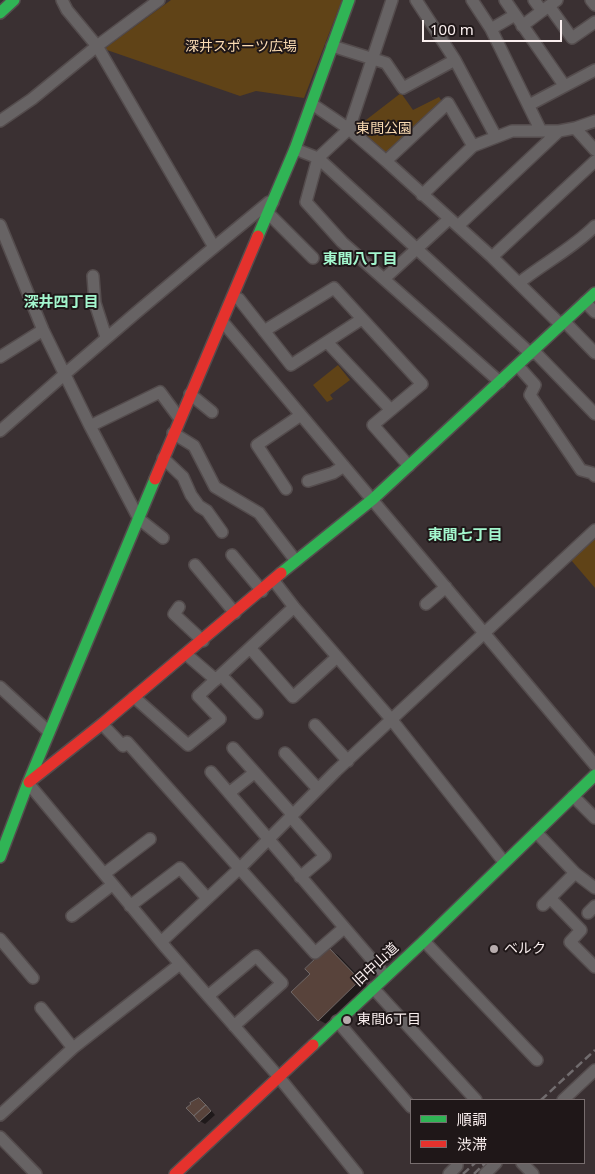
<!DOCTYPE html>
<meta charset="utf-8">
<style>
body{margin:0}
#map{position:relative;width:595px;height:1174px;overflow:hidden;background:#3a3032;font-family:"Noto Sans","Noto Sans JP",sans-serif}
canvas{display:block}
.legend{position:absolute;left:410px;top:1099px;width:175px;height:65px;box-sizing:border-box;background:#1f1718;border:1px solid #776d6e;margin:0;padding:6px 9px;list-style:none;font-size:15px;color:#faefef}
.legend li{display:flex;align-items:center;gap:10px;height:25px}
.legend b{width:25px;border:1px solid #776d6e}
.scale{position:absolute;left:422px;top:20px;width:140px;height:22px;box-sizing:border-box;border:2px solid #faefef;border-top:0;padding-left:6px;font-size:15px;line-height:18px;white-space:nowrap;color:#faefef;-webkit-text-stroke:4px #1f1718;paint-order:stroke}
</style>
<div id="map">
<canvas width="595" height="1174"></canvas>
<ul class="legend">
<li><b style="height:6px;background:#30b455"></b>順調</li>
<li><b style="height:6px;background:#e5322d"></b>渋滞</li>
</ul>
<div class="scale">100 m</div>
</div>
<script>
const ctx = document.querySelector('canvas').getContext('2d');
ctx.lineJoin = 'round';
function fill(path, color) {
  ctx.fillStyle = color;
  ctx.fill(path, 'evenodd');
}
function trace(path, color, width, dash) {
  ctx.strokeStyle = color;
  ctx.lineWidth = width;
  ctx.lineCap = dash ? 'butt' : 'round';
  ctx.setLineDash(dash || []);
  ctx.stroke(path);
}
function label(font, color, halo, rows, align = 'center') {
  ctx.font = font + ' "Noto Sans","Noto Sans JP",sans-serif';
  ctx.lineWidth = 4;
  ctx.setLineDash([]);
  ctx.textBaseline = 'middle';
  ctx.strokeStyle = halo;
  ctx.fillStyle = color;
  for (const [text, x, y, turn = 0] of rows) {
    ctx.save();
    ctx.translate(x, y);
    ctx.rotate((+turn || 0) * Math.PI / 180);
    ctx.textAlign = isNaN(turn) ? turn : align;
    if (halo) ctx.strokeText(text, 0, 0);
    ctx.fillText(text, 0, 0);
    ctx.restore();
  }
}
fill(new Path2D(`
 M171,0h171l-38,98 -48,-7 -16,5 -136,-47z
 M401,93l12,17 26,-13 4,6 -59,54 -31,-27z
 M338,365l12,15 -20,15 3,4 -6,3 -14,-17z
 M595,539v49l-24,-28z`), '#604317');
fill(new Path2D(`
 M328,949l10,6 31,32 -39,39 -11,-6z
 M199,1099l5,3 11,13 -10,9 -5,-3 -12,-13z`), '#0007');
const building = new Path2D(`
 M328,947l32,33 -42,41 -27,-29 19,-18 -5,-5z
 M199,1098l7,7 -12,11 -8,-8 5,-4 -1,-1z
 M206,1105l5,6 -12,11 -5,-6z`);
fill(building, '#58433b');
trace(building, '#706867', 1);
const street = new Path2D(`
 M62,0l5,10 30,36 117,201
 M392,0l-43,129 -31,29 -12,44 36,40 158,140
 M416,0l39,60 41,77
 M472,0l19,29 50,102
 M505,0l59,85
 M534,0l8,11 15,-11
 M591,0l4,5
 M549,6l23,32 23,-16
 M522,26l20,-15
 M491,29l24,-14
 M332,46l54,17 17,25 52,-28
 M312,104l37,25 37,32 106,96 69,68
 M529,105l66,-35
 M0,121l32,-22 65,-53 62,-46
 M575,128l20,22
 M295,149l23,9 213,196
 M386,161l62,-58 25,43
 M422,195l51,-49 39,-15h47l16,-3 20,-7
 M268,213l45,45
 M0,225l43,105 47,96 49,93 24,19
 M458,226l101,-95
 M492,257l103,-96
 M93,276l2,27 11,34
 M385,278l64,-59
 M519,283c25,-20 53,-34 76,-57
 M233,297l6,2 52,66 71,-46
 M585,302l10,10
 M222,321l373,444
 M564,321l31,32
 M264,331l70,-43 88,96 -49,41 36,41
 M327,342l64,68
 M534,351l61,63
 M0,357l43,-27
 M518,366l17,19 -5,10 51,75 11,3 3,3
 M190,394l22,18
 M90,426l70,-34 17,23 3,3
 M0,431c88,-78 177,-154 269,-229h4
 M173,433l21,13 21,41 44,26 37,48
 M163,458l20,19 8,18 8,11 8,5 15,21
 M308,481l25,-8 11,-7
 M286,489l-29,-44 44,-30
 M232,555l30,36
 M195,565l40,48
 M274,581l20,26 97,112 113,143
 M426,604l20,-17
 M179,607l-5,7 29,27
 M250,648l43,49 44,-40
 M187,655l29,25
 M221,675l36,38
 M0,687l49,45
 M134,697l54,48 32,-26 -22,-23 96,-89
 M102,724l21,22 4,-4 188,211 29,-25
 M315,725l33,36
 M233,748l59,66
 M285,753l33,36
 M211,772l175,204
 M28,783l138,165 112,128 79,98
 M229,793l25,-20
 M573,796l22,22
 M290,816l35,40 -25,21
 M536,832l39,41 20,15
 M104,874l46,-35
 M550,898l31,32 -11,12 25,25
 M543,905l32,-32
 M130,906l50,-38 27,30
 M588,913l7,-7
 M72,916l40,-31
 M0,939l33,39
 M424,941l113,119
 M161,942l79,-74 96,-97 259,-241
 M373,988l103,112
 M208,996l48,-40 26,27 -48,43
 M41,1008l32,40
 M337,1021l74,86
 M563,1100l32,-30
 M0,1115l73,-67 107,-84
 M0,1137l36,37
 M522,1163l11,11
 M449,1174l8,-8v-3
 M485,1174l11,-11`);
const fast = new Path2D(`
 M0,13l14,-13
 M258,236l37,-87 54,-149
 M281,573l92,-74 222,-206
 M0,857l28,-74 127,-304
 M313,1045l111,-104 171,-166`);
const jam = new Path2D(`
 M155,479l103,-243
 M29,782l73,-58 179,-151
 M175,1174l138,-129`);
trace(street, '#544c4d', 14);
trace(fast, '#544c4d', 14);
trace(jam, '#544c4d', 14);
trace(street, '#676364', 11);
trace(fast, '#30b455', 11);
trace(jam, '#e5322d', 11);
trace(new Path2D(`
 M541,1100l54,-50
 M463,1174l12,-11
 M474,1174l11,-11`), '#716c6e', 2.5, [8, 4]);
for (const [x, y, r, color] of [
 [494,949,5,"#b7acad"],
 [347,1020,5,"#b7acad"]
]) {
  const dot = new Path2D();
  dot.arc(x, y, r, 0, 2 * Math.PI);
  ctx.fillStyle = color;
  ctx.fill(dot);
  trace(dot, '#1f1718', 2);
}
label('14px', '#fadbb3', '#1f1718', [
 ["深井スポーツ広場",241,47],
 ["東間公園",384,129]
]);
label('14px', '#faefef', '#1f1718', [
 ["ベルク",504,949],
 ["東間6丁目",357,1020]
], 'left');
label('14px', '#faefef', '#1f1718', [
 ["旧中山道",376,965,-43]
]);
label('bold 15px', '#a3f7ce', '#1f1718', [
 ["東間八丁目",360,260],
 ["深井四丁目",61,303],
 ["東間七丁目",465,536]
]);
</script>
